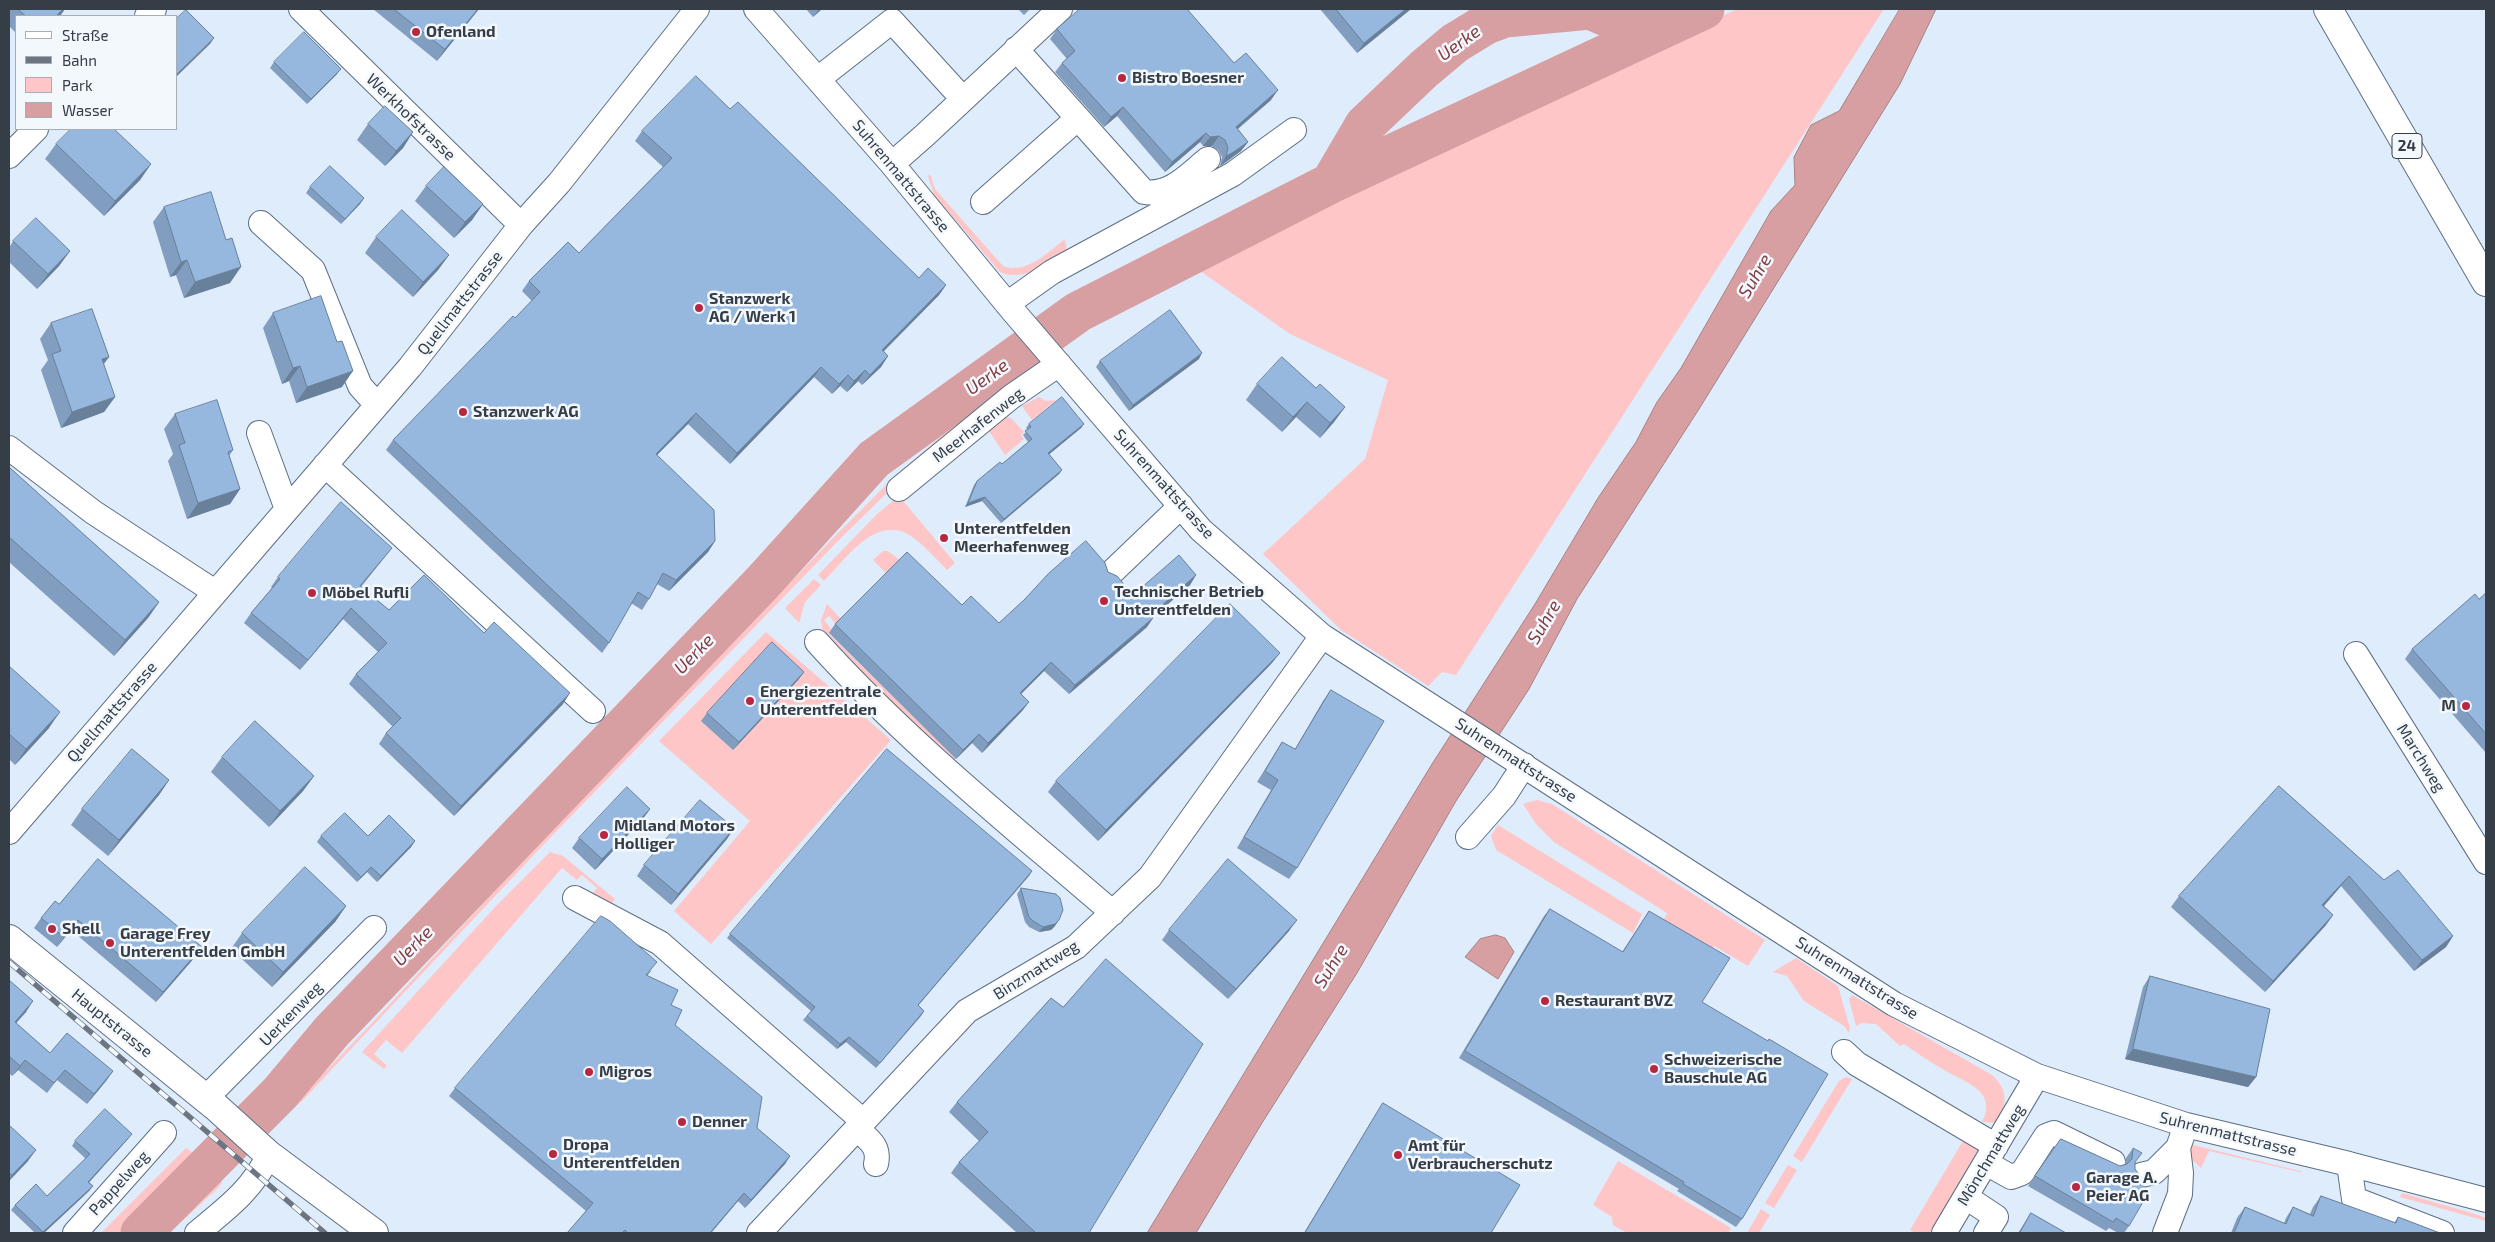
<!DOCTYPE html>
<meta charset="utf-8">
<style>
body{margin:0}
#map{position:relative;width:2495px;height:1242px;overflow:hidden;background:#dfecfb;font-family:"Exo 2",sans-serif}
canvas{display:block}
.frame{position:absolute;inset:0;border:10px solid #353d47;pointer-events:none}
.legend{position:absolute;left:15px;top:15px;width:162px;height:115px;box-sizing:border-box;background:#f3f8fd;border:1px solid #a7adb4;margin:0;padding:6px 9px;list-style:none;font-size:15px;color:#353d47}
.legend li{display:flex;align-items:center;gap:10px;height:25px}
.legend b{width:25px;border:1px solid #a7adb4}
</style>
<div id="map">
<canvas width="2495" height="1242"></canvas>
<div class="frame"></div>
<ul class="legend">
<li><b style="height:6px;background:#fff"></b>Straße</li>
<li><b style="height:6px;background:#6c7581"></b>Bahn</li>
<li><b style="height:14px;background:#fec6c7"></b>Park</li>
<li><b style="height:14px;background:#d79fa1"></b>Wasser</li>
</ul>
</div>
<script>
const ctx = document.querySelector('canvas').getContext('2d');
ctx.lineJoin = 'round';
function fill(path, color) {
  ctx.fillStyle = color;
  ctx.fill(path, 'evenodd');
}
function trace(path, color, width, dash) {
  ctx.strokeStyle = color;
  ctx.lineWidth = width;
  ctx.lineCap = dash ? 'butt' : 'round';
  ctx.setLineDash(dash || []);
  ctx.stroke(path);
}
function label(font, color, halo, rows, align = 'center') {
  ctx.font = font + ' "Exo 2",sans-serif';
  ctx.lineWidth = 5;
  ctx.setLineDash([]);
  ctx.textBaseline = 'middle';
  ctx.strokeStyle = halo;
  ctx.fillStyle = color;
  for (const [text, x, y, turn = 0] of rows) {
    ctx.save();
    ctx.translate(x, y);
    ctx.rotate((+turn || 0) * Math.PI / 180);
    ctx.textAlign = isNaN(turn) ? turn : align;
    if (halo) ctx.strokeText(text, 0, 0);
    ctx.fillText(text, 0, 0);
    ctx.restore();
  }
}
fill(new Path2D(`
 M1737,9h147l-428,666 -14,-3 -14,14 -87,-56 -78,-76 102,-95 23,-79 -98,-46 -97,-68z
 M930,174l5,15 68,77c23,9 45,-14 62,-27l3,18c-20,8 -47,25 -68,15l-66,-77 -6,-19z
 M1008,378l-1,11 -109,93 -59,58 -293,302 -243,258 -16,14 -1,-2 87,-90 169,-182 293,-304 58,-58z
 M1039,397l7,4 10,-1 -24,20 -10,-14z
 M1002,416l9,2 13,14 -3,3 3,4 -19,16 -16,-24v-4z
 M899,496l56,67 -8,7c-11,-11 -23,-25 -36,-34 -35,-23 -65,23 -87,45l-6,-6 59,-61z
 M883,551h5l13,10 -14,13 -14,-14z
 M814,579l7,6 -16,17 -6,21 -14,-15z
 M827,604l15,16 -5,5 -8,-9 -5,4 8,10 -3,4 127,124 -2,2 -11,-1 -120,-126 -2,-13z
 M766,632l125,108 -180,204 -37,-33 76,-90 -91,-80z
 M1537,800l15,4 213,136 -17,26 -34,-20 -5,9 -49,-28 7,-14 -113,-71 -18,-18 -13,-20z
 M1498,825l144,89 -9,19 -137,-83 -5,-14z
 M550,852l13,4 52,43 -6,7 -16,-13 4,-5 -15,-13 -5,5 -15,-12 -160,185 -16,-13 -12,14 13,12 -3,3 -22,-17 135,-147z
 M1796,958l42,28 12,42 -1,5 -5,-7 -40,-25 -17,-25 -14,-4z
 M1852,995l140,80c17,15 15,30 5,48l-15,-1c17,-31 -18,-40 -38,-52 -14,-8 -27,-17 -40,-26l-4,2 -24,-22 -14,-1 -6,3 -7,-27z
 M1846,1077l6,2 -50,83 -9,-6 46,-75z
 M1963,1141l17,10 -49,82h-16l-5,-3z
 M2193,1145l107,26 4,2 -95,-22 -8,17 -11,-10 -1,-11z
 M186,1148l35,23 1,12 -6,7 -47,43h-68z
 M1618,1161l113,67 -3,5h-101l-14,-8 -1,-8 -19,-12z
 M1788,1165l9,5 -23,38 -9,-5z
 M2402,1193l73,21 11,4v3l-86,-24z
 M1761,1209l9,6 -11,18h-12z`), '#fec6c7');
const water = new Path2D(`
 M1900,9h36l-36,75 -201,325 -122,190 -48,90 -73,112 -99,172 -95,150 -66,110h-49l285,-469 103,-160 63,-106 38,-56 21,-40 24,-34 90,-157 24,-26 -1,-28 17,-32 28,-14z
 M1496,935l9,3 9,14 -16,27 -33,-22 15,-18z`);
fill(water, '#d79fa1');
trace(water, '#a68286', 1);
trace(new Path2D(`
 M1331,183l34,-58 59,-56 31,-26 31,-19 19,-7 85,-8 26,11 26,7 26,-2
 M141,1233l139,-140 52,-62 431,-449 111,-123 204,-147 253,-129 373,-174`), '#d79fa1', 41);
const minor = new Path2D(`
 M301,9l220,216
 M756,9l136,155 121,147 188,219 121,106 572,368 143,72 149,49 163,39 137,36
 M147,16l7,-7
 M1016,49l128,143c27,4 45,-18 64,-33
 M818,79l74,-58 71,78
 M9,156l27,-27
 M892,164l33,-29 135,-126
 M983,202l95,-84
 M261,223l52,47 47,116 17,19
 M1007,304l45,-32 181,-98 61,-44
 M259,433l28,76
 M9,448l84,64 122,80
 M325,465l268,246
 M899,489l112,-92 48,-33
 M1112,572l69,-66
 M817,642c90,100 194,183 296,271
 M2356,654l130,208
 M9,832l401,-465 111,-142 38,-42 138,-174
 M1468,837l36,-41 20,-31
 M575,898l85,45 204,179
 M1844,1052l13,12 139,82
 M206,1098l168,-170
 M857,1129c12,11 23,17 19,35
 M1986,1163l25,14 11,-4 24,-37 8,-3 59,29
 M2349,1164l5,35 88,34
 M2141,1175l13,-3 24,-24
 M1966,1197l30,20 -10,16
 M75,1233l89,-100
 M197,1233c30,-25 54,-42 72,-78
 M759,1233l208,-222 109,-64 74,-70 172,-241
 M1944,1233l93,-157
 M2165,1233l15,-39 1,-21 -3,-25 8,-23`);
const major = new Path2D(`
 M2328,9l158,273
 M9,939l206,167 54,49 105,78`);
trace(minor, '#5c6f85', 26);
trace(major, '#5c6f85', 30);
trace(minor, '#fff', 24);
trace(major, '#fff', 28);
const rail = new Path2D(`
 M9,962l316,271`);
trace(rail, '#6c7581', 5.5);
trace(rail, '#f3f8fd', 4, [11]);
fill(new Path2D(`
 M9,9h56l-5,7h-44v17l-7,-7z
 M373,9h106l-42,52z
 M806,9h16l-9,8z
 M1018,9h12l-6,6z
 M1320,9h91l-54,44z
 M1057,29l177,34 37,37 -33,29 10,13 -7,9 -15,11 -6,4 2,-9 -4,-7 -6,-4h-9l-3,-4 -35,30 -48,-56 -13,11 -49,-55 7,-9 5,-4 -17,-20z
 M274,62l63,12 -30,30 -37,-36z
 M730,109l189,169 27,7 -7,10 -55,56 4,5 -7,11 -19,18 -4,-4 -11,11 -7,-6 -8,8 -18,-17 -84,87 -42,-40 -31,31 58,86 -7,11 -39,39 -12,-7 -8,15 -7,11 -11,-7 -22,40 -7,10 -216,-203 7,-10 139,-139 -10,-10 7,-10 50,-28 84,-86 -28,-26 7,-10z
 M368,124l45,8 -10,16 -18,18 -28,-26z
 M56,144l95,20 -11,16 -36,36 -59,-57z
 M426,186l57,18 -11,16 -18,18 -39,-37z
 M310,187l54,11 -4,6 -19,20 -35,-31z
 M164,207l66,76 -46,15 -8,-23 -6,2 -17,-55z
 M376,237l73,18 -11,15 -25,27 -48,-44z
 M13,241l57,10 -11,15 -22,23 -28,-27v-14z
 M273,313l69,74 -46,16 -7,-22 -7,3 -19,-56z
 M51,323l64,74 -11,15 -43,16 -20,-58 7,-10 -8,-21z
 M1199,359l-70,52 -33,-44 4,-6z
 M1257,384l59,4 29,19 -11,15 -14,16 -24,-21 -14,15 -36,-32z
 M175,414l58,36 -4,6 11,33 -10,15 -43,15 -19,-58 5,-7 -9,-25z
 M1029,424h55l-3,4 -32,26 13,16 -3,4 -58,49 -19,-22 -17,6 9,-22 3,-4 25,-17 26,-22 -5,-7 5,-5 -2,-2z
 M9,467l150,135 -11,16 -34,38 -105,-94z
 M384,558l-23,29 28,23 95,23 79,71 -109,112 -75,-72 7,-11 7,-6 -44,-43 7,-10 22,-22 -35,-33 -43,51 -56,-47 7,-10 21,-25 -1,-1 7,-10z
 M1196,575l-6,10 -37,32v1l-6,9 -78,67 -25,-23 -23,23 8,8 -7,9 -40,42 -10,-10 -16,16 -127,-126 6,-9 127,-19 37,18 134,-28z
 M2486,593v160l-81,-94 7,-10 67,-50z
 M1272,663l-174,178 -50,-49 8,-11z
 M9,666l40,62 -34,37 -6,-6z
 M804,672l-6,8 -65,70 -32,-29 6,-8z
 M1331,690l-34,178 -8,11 -52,-31 34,-58 -14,-8 18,-29 7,-11 13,7 28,-48z
 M222,757l92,19 -11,15 -34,36 -58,-55z
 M169,780l-10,15 -51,61 -37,-31 11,-16z
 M2279,786l105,94 69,56 -7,11 -32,24 -73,-85 -17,20 9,9 -7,10 -61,67 -94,-85 8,-11z
 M650,809l-8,11 -47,50 -23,-22 7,-10z
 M734,828l-7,11 -56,66 -34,-29 7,-11z
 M321,836h47l47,5 -4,6 -34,35 -10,-10 -10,10 -40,-40z
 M1032,871l-114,135 6,5 -48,57 -30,-26 -9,7 -34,-29 8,-9 -84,-73 3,-4z
 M1021,888l34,38 -4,4 -12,2 -10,-5 -4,-5 -8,-28z
 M59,904l143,43 -7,10 -39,45 -85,-72 -14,17 -23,-19 7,-10z
 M346,906l-11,16 -63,65 -41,-38 11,-16z
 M1550,909l72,43 27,-41 53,91 40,217 -6,8 -59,-36 2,-2 -220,-131 85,-142z
 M1169,930l120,1 -61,68 -66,-59z
 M652,970l-5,6 24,29 4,20 82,103 33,28 -5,8 -40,44 -7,-7 -27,32h-144l19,-22 -137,-115 6,-8z
 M2150,976l106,101 -8,10 -123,-28 18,-72z
 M9,980l17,32 -10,11 34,30 63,18 -7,10 -19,23 -30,-24 -10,13 -29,-23 -6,6 -3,-3z
 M1051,998l38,235h-72l-66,-60 8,-11 20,-21 -30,-29 8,-10z
 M1383,1103l108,130h-187l72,-119z
 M9,1125l19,36 -19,20z
 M128,1139l-39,43 4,4 -4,5 -45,42h-9l-24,-23 4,-5 32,-9 39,-37 -14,-13 3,-5z
 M2061,1139l59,27 5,-2 1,-6 7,-10 2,21 3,14 -9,43 -5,7h-6l-9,-5 -3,3 -78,-45z
 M2321,1196l73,27 4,-6 42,16h-209l6,-15 8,-11 39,16 2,-5 7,-11 17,7 3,-7z
 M2031,1213l35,20h-48z`), '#819dbf');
fill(new Path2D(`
 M63,9h2l-5,7h-4z
 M478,9h1l-42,52 8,-12z
 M819,9h3l-9,8z
 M1406,9h5l-54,44 7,-10z
 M214,38l-4,6 -34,33v-2z
 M341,69l-4,5 -30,30 4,-5z
 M1278,90l-7,10 -42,36 7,-9z
 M1123,107l-6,9 -13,11 7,-10z
 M413,132l-10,16 -18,18 11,-15z
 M1206,133l-6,9 -35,30 7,-10z
 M1219,136l-7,10h-9l7,-9z
 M1248,142l-7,9 -15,11 -6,4 6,-10z
 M151,164l-11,16 -36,36 11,-15z
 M364,198l-4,6 -19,20 4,-5z
 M483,204l-11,16 -18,18 11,-16z
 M70,251l-11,15 -22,23 11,-15z
 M449,255l-11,15 -25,27 10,-15z
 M187,260l-11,15 -6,2 11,-15z
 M241,267l-11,16 -46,15 11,-16z
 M946,285l-7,10 -64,65 7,-10z
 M1202,353l-3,6 -70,52 4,-6z
 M888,356l-7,11 -19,18 8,-10z
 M109,357l-11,15 4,-13z
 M300,366l-11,15 -7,3 11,-16z
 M821,367l-7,10 -84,87 7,-11z
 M865,370l-7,11 -11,11 7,-11z
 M353,371l-11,16 -46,16 11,-16z
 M848,375l-8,11 -8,8 7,-10z
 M115,397l-11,15 -43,16 11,-16z
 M1307,402l-11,15 -14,15 11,-15z
 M1345,407l-11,15 -14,16 10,-15z
 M696,413l-8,11 -40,40 8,-10z
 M1084,424l-3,4 -35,29 2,-4z
 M1062,470l-3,4 -58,49 3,-4z
 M240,489l-10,15 -43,15 11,-16z
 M985,497l-3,4 -17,6 3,-4z
 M715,541l-7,11 -39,39 7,-11z
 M392,548l-8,10 -32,38 8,-10z
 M1196,575l-6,10 -45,39 6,-9z
 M159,602l-11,16 -34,38 11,-16z
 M351,608l-8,11 -43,51 8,-10z
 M1153,618l-6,9 -78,67 6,-9z
 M1280,653l-8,10 -174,178 8,-11z
 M1051,662l-7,9 -31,31 7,-9z
 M804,672l-6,8 -65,70 6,-8z
 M570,693l-7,11 -109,112 7,-10z
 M1029,702l-7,9 -40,42 6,-10z
 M60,712l-11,16 -34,37 11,-16z
 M979,734l-7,9 -16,16 7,-9z
 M314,776l-11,15 -34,36 11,-16z
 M169,780l-10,15 -51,61 11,-16z
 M650,809l-8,11 -47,50 7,-11z
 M734,828l-7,11 -56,66 7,-11z
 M415,841l-4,6 -34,35 4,-6z
 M371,867l-4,5 -10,10 4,-5z
 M1032,871l-3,5 -115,134 4,-5z
 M2349,876l-8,10 -26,30 7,-11z
 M346,906l-11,16 -63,65 11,-15z
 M2333,915l-7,10 -61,67 8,-11z
 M78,920l-7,10 -14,17 7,-10z
 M1059,920l-4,6 -4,4 -12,2 4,-5z
 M1297,920l-8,11 -61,68 8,-10z
 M2453,936l-7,11 -32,24 8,-11z
 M202,947l-7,10 -39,45 7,-10z
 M33,1001l-7,11 -17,19 6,-9z
 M924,1011l-3,5 -45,52 4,-5z
 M849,1037l-3,5 -9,7 3,-5z
 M2133,1049l123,28 -8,10 -123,-28z
 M25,1060l-7,10 -6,6 8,-10z
 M113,1071l-7,10 -19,23 7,-10z
 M132,1134l-4,5 -43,48 3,-5z
 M36,1150l-8,11 -19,20v-1l3,-5z
 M790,1156l-5,8 -40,44 6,-8z
 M93,1186l-4,5 -45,42h-2z
 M744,1193l-6,8 -27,32h-1z`), '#69809b');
const building = new Path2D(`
 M18,9h45l-7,7h-30z
 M394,9h84l-33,40z
 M1080,9h107l47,54 12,-10 32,37 -42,37 12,15 -16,11 -6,3 2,-8 -3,-8 -6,-4 -9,1 -4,-4 -34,29 -49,-55 -12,10 -49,-54 13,-12 -18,-22z
 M1336,9h70l-42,34z
 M186,10l28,28 -38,37v-56z
 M304,32l37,37 -30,30 -37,-37z
 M696,76l34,33 8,-7 181,176 9,-10 18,17 -64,65 6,6 -18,19 -5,-5 -11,11 -6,-6 -9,9 -18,-17 -84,86 -41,-40 -40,41 58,56 1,31 -39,39 -13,-7 -14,26 -11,-7 -29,51 -216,-203 120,-124 2,2 25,-26 -11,-11 39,-39 11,11 93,-95 -30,-27z
 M385,106l28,26 -17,19 -28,-27z
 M71,129h43l37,35 -36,37 -59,-57z
 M330,166l34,32 -19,21 -35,-32z
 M444,167l39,37 -18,18 -39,-36z
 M211,192l15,48 6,-2 9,29 -46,15 -8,-22 -6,2 -17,-55z
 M402,210l47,45 -26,27 -47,-45z
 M36,218l34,33 -22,23 -35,-33z
 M321,296l16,46 5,-1 11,30 -46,16 -7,-21 -7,2 -20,-55z
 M92,309l17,48 -7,2 13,38 -43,15 -20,-58 9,-3 -10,-28z
 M1170,310l32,43 -69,52 -33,-44z
 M1282,357l34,31 4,-4 25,23 -15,16 -23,-21 -14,15 -36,-33z
 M1062,397l22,27 -36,29 14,17 -58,49 -19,-22 -17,6 9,-22 23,-19 2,2 30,-25 -7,-8 6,-4 -2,-3z
 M217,400l16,50 -5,2 12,37 -42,14 -19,-58 6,-2 -10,-29z
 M9,467l150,135 -34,38 -116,-103z
 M341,502l51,46 -32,38 29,24 35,-35 60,58 10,-11 76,71 -109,113 -75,-73 15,-15 -45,-44 31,-31 -36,-35 -43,52 -57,-47 29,-34 -2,-2z
 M1086,541l19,22 3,9 9,4 16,19 46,-40 17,20 -45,40 2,3 -78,67 -24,-23 -31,31 9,9 -41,41 -9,-9 -16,16 -128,-126 72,-72 55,53 9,-9 28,27 26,-24 23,-25z
 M2486,593v141l-74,-85 63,-55 4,5z
 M1230,604l50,49 -174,177 -50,-49z
 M772,642l32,30 -65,70 -32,-29z
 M9,666l51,46 -34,37 -17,-15z
 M1331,690l53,31 -87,147 -53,-31 34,-57 -13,-9 17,-29 13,7z
 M255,721l59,55 -34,35 -58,-54z
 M132,749l37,31 -50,60 -37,-31z
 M887,749l145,122 -114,134 6,6 -44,52 -31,-26 -9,7 -33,-28 8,-9 -85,-73z
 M2279,786l105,94 14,-10 55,66 -31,24 -73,-84 -27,29 11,10 -60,66 -94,-85z
 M627,787l23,22 -48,50 -23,-21z
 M700,800l34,28 -56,66 -34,-29z
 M345,813l23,23 21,-21 26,26 -34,35 -10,-9 -10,10 -40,-41z
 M98,859l104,88 -39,45 -85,-72 -14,17 -23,-19 14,-17 4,3z
 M1228,859l69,61 -61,69 -67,-59z
 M305,867l41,39 -63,66 -41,-39z
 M1021,888l35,6 4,4 3,12 -4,10 -4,4 -12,3 -10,-6 -4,-4z
 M1550,909l73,43 26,-41 81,47 -28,44 66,39 1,-2 59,35 -86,145 -59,-35 1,-2 -219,-131z
 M601,916l9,5 47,41 -11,13 32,15 -7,15 11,5 -7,15 87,72 -5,31 33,28 -39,44 -7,-7 -34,40h-82l-3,-3 -3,3h-55l26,-30 -138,-115z
 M1106,959l97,85 -114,189h-53l-77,-71 29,-30 -31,-30 94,-104 12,9z
 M2150,976l120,33 -14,68 -123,-28z
 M9,980l24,21 -18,21 35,31 17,-20 46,38 -19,23 -29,-24 -11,13 -29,-23 -5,6 -11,-10z
 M1383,1103l137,82 -29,48h-186z
 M105,1109l27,25 -44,48 5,4 -50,46 -28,-27 21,-21 11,12 43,-42 -15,-13z
 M9,1125l27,25 -24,25 -3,-2z
 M2061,1139l59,27 7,-2 5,-5 1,-11 9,5 -7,9v7l6,8 -3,6 12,7 -21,36 -13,-8 -3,4 -78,-46z
 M2321,1196l75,27 2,-6 42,16h-206l11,-26 41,17 7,-17 20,9z
 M2031,1213l35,20h-46z`);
fill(building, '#96b7de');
trace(building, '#69809b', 1);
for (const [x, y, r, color] of [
 [416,32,5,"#b82741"],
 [1122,78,5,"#b82741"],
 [699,308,5,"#b82741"],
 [463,412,5,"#b82741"],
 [944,538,5,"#b82741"],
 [312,593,5,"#b82741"],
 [1104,601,5,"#b82741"],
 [750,701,5,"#b82741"],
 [2466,706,5,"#b82741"],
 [604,835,5,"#b82741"],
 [52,929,5,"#b82741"],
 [110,943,5,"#b82741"],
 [1545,1001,5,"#b82741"],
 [1654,1069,5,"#b82741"],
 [589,1072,5,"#b82741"],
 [682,1122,5,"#b82741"],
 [553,1154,5,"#b82741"],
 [1398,1155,5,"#b82741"],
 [2076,1187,5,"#b82741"]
]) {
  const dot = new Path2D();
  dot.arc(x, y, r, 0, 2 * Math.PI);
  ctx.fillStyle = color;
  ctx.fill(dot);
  trace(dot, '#f3f8fd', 2);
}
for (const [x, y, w] of [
 [2407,146,30]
]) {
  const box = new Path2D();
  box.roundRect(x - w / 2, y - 12.5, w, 25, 4);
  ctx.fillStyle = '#f3f8fd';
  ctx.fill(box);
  trace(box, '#353d47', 1);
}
label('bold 15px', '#353d47', null, [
 ["24",2407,146]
]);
label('bold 16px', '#353d47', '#f3f8fd', [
 ["Ofenland",426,32],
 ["Bistro Boesner",1132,78],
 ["Stanzwerk",709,299],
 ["AG / Werk 1",709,317],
 ["Stanzwerk AG",473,412],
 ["Unterentfelden",954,529],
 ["Meerhafenweg",954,547],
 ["Technischer Betrieb",1114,592],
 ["Unterentfelden",1114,610],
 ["Möbel Rufli",322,593],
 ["Energiezentrale",760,692],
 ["Unterentfelden",760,710],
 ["M",2456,706,"right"],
 ["Midland Motors",614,826],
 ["Holliger",614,844],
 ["Shell",62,929],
 ["Garage Frey",120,934],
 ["Unterentfelden GmbH",120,952],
 ["Restaurant BVZ",1555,1001],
 ["Schweizerische",1664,1060],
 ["Bauschule AG",1664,1078],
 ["Migros",599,1072],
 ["Denner",692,1122],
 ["Dropa",563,1145],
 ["Unterentfelden",563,1163],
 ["Amt für",1408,1146],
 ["Verbraucherschutz",1408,1164],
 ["Garage A.",2086,1178],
 ["Peier AG",2086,1196]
], 'left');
label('16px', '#353d47', '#f3f8fd', [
 ["Werkhofstrasse",411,117,44],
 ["Suhrenmattstrasse",901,176,50],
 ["Quellmattstrasse",460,303,-52],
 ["Meerhafenweg",978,425,-38],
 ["Suhrenmattstrasse",1164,484,48],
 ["Quellmattstrasse",112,712,-49],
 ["Marchweg",2421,758,58],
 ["Suhrenmattstrasse",1516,760,33],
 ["Binzmattweg",1036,970,-32],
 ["Suhrenmattstrasse",1857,978,32],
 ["Uerkenweg",291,1014,-46],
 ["Hauptstrasse",112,1023,39],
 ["Suhrenmattstrasse",2228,1134,14],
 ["Mönchmattweg",1991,1155,-59],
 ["Pappelweg",119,1183,-48]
]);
label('italic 18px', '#833d42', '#f3f8fd', [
 ["Uerke",1459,43,-36],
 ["Suhre",1755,276,-59],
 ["Uerke",987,377,-36],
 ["Suhre",1544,622,-59],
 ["Uerke",694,654,-46],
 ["Uerke",413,946,-46],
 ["Suhre",1331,966,-58]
]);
</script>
